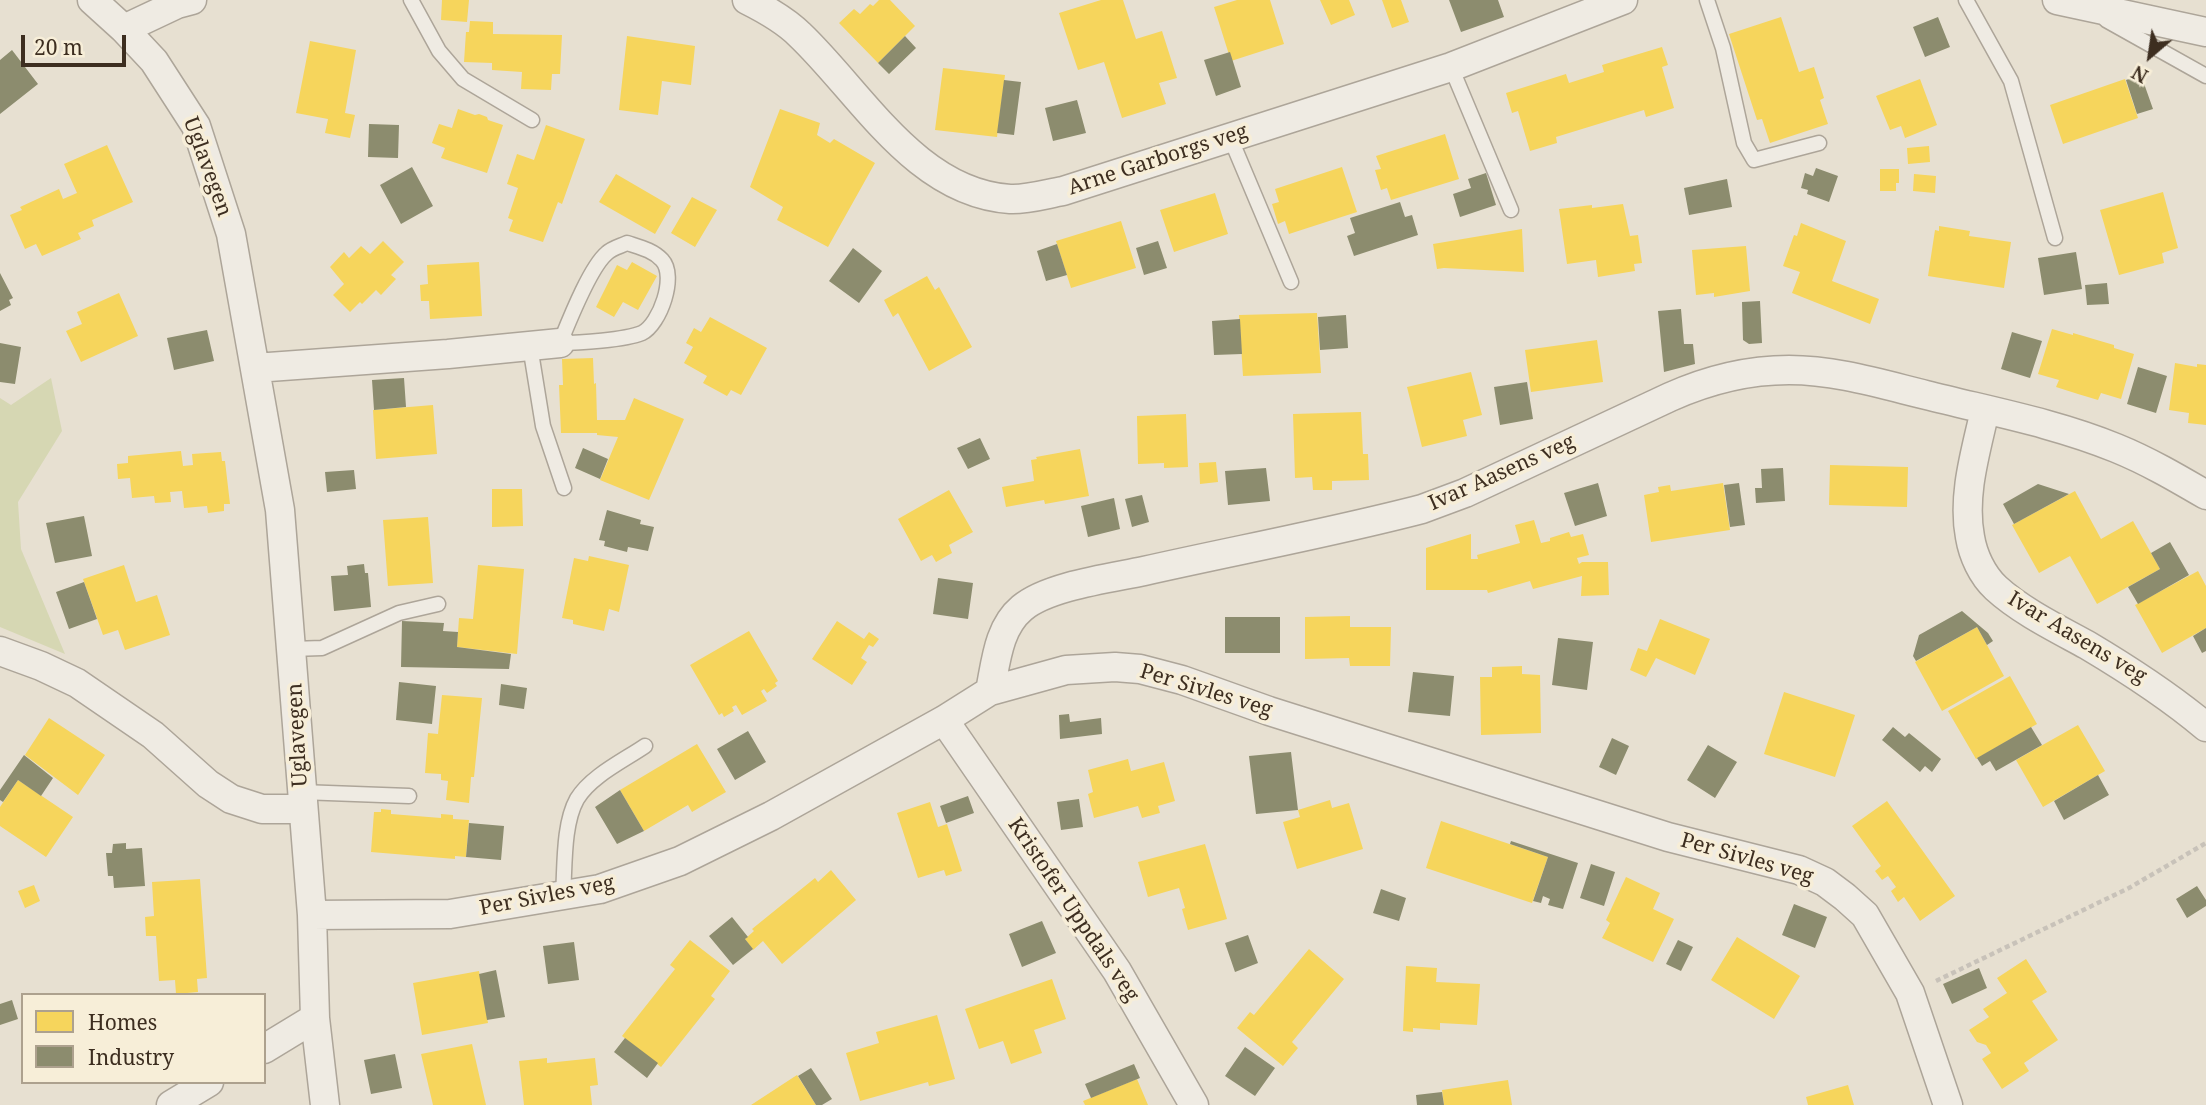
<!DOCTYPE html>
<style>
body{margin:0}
#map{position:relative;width:2206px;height:1105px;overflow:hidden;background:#e7e0d1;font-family:"Noto Serif",serif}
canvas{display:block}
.legend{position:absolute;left:21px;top:993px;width:245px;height:91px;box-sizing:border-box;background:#f7eed8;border:2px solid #ada18e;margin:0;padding:9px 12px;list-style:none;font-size:21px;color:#3d2e20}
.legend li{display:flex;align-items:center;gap:14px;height:35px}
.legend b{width:35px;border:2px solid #ada18e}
.north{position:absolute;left:2115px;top:21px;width:70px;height:70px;-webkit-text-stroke:5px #f7eed8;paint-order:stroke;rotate:209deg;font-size:19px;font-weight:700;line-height:28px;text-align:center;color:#3d2e20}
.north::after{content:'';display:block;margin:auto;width:24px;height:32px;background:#3d2e20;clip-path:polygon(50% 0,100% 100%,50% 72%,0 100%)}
.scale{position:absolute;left:21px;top:35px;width:105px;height:32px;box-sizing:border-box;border:4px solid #3d2e20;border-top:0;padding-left:9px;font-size:21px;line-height:24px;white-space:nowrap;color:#3d2e20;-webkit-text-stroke:5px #f7eed8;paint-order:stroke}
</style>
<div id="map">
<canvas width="2206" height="1105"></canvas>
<ul class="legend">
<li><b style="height:19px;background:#f6d55c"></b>Homes</li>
<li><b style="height:19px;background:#8c8c6e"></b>Industry</li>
</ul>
<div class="north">N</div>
<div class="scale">20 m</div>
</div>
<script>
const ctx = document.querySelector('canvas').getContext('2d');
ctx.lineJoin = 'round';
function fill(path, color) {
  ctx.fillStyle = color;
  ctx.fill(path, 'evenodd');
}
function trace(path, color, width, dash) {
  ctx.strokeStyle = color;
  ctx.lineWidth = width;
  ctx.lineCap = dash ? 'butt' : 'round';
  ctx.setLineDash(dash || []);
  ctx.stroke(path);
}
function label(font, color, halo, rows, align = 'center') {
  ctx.font = font + ' "Noto Serif",serif';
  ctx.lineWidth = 7;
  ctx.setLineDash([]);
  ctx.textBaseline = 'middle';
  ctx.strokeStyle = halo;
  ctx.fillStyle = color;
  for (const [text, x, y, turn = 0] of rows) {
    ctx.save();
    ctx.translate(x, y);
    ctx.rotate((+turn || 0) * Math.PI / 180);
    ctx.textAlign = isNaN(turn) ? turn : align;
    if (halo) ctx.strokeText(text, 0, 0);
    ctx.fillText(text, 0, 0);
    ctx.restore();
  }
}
fill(new Path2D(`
 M51,378l11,53 -44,71 3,47 44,105 -65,-27v-229l11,7z`), '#d6d7b3');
fill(new Path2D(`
 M442,0h27l-2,22 -26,-2z
 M879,0h11l25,26 -37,37 -39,-40 15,-14 6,5 10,-10 3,2z
 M1101,0h22l13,39 26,-8 15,47 -18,5 7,21 -44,14 -18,-56 -26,8 -19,-57z
 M1237,0h33l14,44 -53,17 -17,-54z
 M1320,0h29l6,15 -24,10z
 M1382,0h19l8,22 -17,6z
 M1781,17l18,55 15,-5 10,31 -4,2 8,24 -58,19 -8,-24 -5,1 -28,-86z
 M470,21l23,1v12l69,1 -2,39h-8l-1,16 -30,-1 1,-17 -30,-2v-7l-28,-1 2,-30h3z
 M627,36l68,10 -4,39 -29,-4 -4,34 -39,-5z
 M310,41l46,9 -11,63 10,2 -5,23 -25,-5 3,-14 -32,-6z
 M1662,47l6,18 -6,2 12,41 -28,9 -2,-7 -88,27 1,6 -27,8 -12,-40 -6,2 -6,-20 60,-19 3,9 35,-11 -2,-7z
 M943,68l62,7 -8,62 -62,-7z
 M1920,79l17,46 -32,13 -4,-12 -11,4 -14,-34z
 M2125,79l13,39 -75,26 -13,-39z
 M458,109l17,6 4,-1 8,3 1,3 15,5 -16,48 -46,-15 4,-10 -13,-5 7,-19 13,4z
 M780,109l40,14 -3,12 13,8 4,-4 41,24 -47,84 -51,-27 6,-13 -33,-20z
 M546,125l39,14 -23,65 -4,-2 -15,40 -34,-11 4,-11 -5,-2 10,-30 -11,-4 10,-30 17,6z
 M1445,134l14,45 -68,21 -4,-12 -6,2 -6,-20 6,-1 -5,-13z
 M107,145l26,57 -41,18 2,6 -16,7 3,6 -39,17 -6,-12 -11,5 -15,-34 12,-5 -2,-3 39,-18 4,10 14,-6 -13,-29z
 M1929,146l1,16 -22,2 -1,-16z
 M1342,167l15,45 -68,22 -4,-13 -7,3 -6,-20 7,-2 -4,-13z
 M1880,169h19v14h-3v8h-16z
 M616,174l55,32 -16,28 -56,-32z
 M1914,174l22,2 -1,17 -22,-2z
 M2163,192l15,56 -16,5 2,10 -45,12 -19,-65z
 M1215,193l13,41 -54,18 -14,-42z
 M692,197l25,13 -22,37 -24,-14z
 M1623,204l7,32 8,-1 4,28 -8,1 1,7 -37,6 -2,-17 -29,4 -8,-55 33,-4v3z
 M1121,221l15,47 -65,20 -15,-47z
 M1801,223l45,18 -14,40 47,18 -9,25 -78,-31 8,-21 -17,-6 11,-31 3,1z
 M1939,226l31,5 -1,5 42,6 -7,46 -76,-12 7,-46 4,1z
 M1522,229l2,43 -80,-4 -7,1 -4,-25z
 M383,241l21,21 -13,13 5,4 -15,16 -5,-5 -14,14 -2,-2 -10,10 -17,-17 11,-11 -14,-17 14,-15 5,6 12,-12 9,8z
 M1746,246l4,45 -36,6v-4l-18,2 -4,-45z
 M479,262l3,54 -52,3 -1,-18h-8l-1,-16 8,-1 -1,-19z
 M632,262l25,14 -19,34 -15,-8 -9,15 -18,-10 21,-42 10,5z
 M927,276l8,14 4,-3 33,60 -43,24 -31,-58 -5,4 -9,-17z
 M119,293l19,43 -57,26 -15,-31 16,-7 -5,-12z
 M1317,313l4,60 -78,3 -4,-61z
 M710,317l57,31 -26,47 -10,-5 -4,6 -24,-13 4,-7 -23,-13 9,-16 -7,-4 8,-15 7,4z
 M2052,329l21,6v-2l41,12v3l20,6 -13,45 -20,-6 -3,7 -20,-6 -22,-7 3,-7 -21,-6z
 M1597,340l6,42 -72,10 -6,-42z
 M593,358l1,26 2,-1 1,37h28l9,-22 50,21 -35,81 -49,-20 18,-43 -21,-2v-2h-36l-2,-48h4l-1,-26z
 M2175,363l22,4v-3l9,1v60l-18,-2 1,-10 -20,-3z
 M1471,372l11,43 -19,5 4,16 -45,11 -15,-60z
 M433,405l4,49 -61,5 -3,-49z
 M1361,412l2,42h5l1,26 -37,1v9h-19l-1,-13 -17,1 -2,-64z
 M1186,414l2,53 -24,1v-5l-26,1 -1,-48z
 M1080,449l9,47 -44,8 -1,-4 -38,7 -4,-20 32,-6 -3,-21 6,-1 -1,-2z
 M181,451l2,15 10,-1 -1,-11 29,-2 1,9h3l5,43h-6v7l-16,2 -1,-7 -23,2 -2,-17 -12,1 1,10 -16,1 -1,-7 -22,2 -2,-20 -12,1 -1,-15 11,-1v-7z
 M1216,462l2,20 -18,2 -1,-21z
 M1830,465l78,2 -1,40 -78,-2z
 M1723,483l7,47 -79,12 -7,-47 15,-3 -1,-5 12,-2 1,6z
 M492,489h30l1,37 -31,1z
 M949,490l24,42 -24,13 3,8 -16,9 -4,-7 -11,6 -23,-42z
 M2075,491l26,48 32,-18 27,48 -63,35 -27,-48 -31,17 -27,-48z
 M428,517l5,66 -45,3 -5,-66z
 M1534,520l7,23 9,-2v-3l19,-6 2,5 12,-3 6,21 -12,3 2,6 3,-2h26l1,33 -28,1 1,-20 -49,13 -3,-8 -42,12 -1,-3h-61v-42l45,-14v25h7l-1,-4 43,-12 -5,-18z
 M589,556l40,9 -10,47 -10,-3 -5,22 -31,-7v-4l-11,-2 12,-60 14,3z
 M124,565l12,37 21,-7 13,40 -45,15 -7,-20 -15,5 -20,-56z
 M478,565l46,4 -7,85 -60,-7 2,-29 14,1z
 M2198,571l8,15v42l-44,25 -27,-48z
 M1350,616v11h41l-1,39h-40l-1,-8 -44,1v-42z
 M1660,619l50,20 -15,36 -39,-17 -10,19 -16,-7 8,-22 9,3z
 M837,621l27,18 5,-7 10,7 -6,8 -4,-2 -8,13 6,4 -15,23 -40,-26z
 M1977,627l27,49 -62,35 -27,-49z
 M749,631l29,50 -3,2 2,3 -10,7 -3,-4 -3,2 6,10 -25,14 -6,-10 -4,2 2,4 -10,6 -2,-4 -3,2 -29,-50z
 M1522,666v8l18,1 1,58 -60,2 -1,-58h12v-10z
 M2010,676l27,48 -61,35 -28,-48z
 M1784,692l71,23 -20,62 -71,-23z
 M442,695l40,3 -8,79h-3l-2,26 -23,-3 2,-19 -7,-1v-6l-16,-1 3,-40 10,1z
 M49,718l56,37 -27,40 -53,-40z
 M2078,725l27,46 -62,36 -27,-47z
 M697,744l29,48 -34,20 -4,-7 -44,26 -24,-41z
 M1128,759l3,12 33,-9 11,39 -17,5 2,7 -18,5 -4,-12 -44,12 -6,-24 5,-2 -5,-22z
 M18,780l55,37 -27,40 -46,-31v-19z
 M1330,800l2,8 17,-5 14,46 -66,20 -14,-47 17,-5 -2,-7z
 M1887,801l68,95 -35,25 -16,-24 -6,5 -7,-11 5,-4 -8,-11 -6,4 -7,-9 6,-5 -29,-40z
 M930,802l8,25 9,-3 15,47 -16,5 -2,-6 -26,8 -21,-65z
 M381,809l10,1v4l50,4v-4l12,1v4l16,1 -3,37 -11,-1v3l-84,-7 3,-40h7z
 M1441,821l107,36 -16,46 -106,-35z
 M1205,844l22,75 -39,11 -6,-21 3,-1 -6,-20 -31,9 -10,-35z
 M831,870l25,30 -74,64 -19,-23 -10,9 -8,-11 9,-8 -2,-2 63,-51 3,4z
 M1626,877l34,16 -7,16 21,10 -21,43 -51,-24 8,-15 -4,-3z
 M200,879l7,99 -10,1 1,13 -22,2 -1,-14 -16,1 -3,-45h-10l-1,-19 9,-1 -2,-34z
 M34,885l6,16 -15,7 -7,-17z
 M1737,937l63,39 -26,43 -63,-39z
 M690,940l40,31 -19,25 4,3 -54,68 -39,-31 53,-67 -5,-4z
 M1309,949l35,30 -52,63 6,6 -15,18 -46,-38 13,-16 4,3z
 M2026,959l21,33 -15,9 26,39 -34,23 5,8 -27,18 -20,-30 9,-6 -5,-8 -9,-3 -8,-12 20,-13 -6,-8 24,-16 -10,-15z
 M1406,966l31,2 -1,14 44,2 -3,41 -37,-2v7l-27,-2v4l-10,-1z
 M479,971l9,52 -66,12 -9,-52z
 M1052,979l14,40 -32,11 8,23 -31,11 -8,-23 -24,8 -14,-40z
 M937,1015l18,64 -26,7 -1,-4 -68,19 -14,-48 33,-10 -3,-11z
 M472,1044l14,61h-53l-12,-51z
 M547,1058v5l48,-5 3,27 -8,1 2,19h-68l-5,-44z
 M797,1075l19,30h-65z
 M1137,1079l11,26h-63l-2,-4z
 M1508,1080l4,25h-68l-2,-15z
 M1848,1085l6,20h-46l-2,-8z`), '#f6d55c');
fill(new Path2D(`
 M1449,0h49l6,17 -43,15z
 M1938,17l12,30 -25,10 -12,-30z
 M905,36l11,12 -27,26 -11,-11z
 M12,50l26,34 -38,30v-54z
 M1230,52l11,35 -25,9 -12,-36z
 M2141,75l12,34 -16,5 -11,-34z
 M1004,80l17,2 -7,53 -17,-2z
 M1077,100l9,33 -33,8 -8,-33z
 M369,124l30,1 -1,33 -30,-1z
 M412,167l21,39 -32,18 -21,-39z
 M1816,168l22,8 -9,26 -22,-8 1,-4 -7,-2 4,-15 8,3z
 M1486,173l10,32 -36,12 -7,-23 18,-6 -3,-9z
 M1727,179l5,28 -43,8 -5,-27z
 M1400,202l5,15 7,-2 6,20 -64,21 -7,-20 8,-3 -5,-15z
 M1158,241l9,27 -23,7 -8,-27z
 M1057,244l10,31 -21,6 -9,-30z
 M853,248l29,23 -23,32 -30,-22z
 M2076,252l6,37 -38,6 -6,-37z
 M0,273l13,25 -4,2 2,5 -11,6z
 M2107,283l2,21 -22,1 -2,-20z
 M1760,301l2,42 -13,1 -6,-4 -1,-38z
 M1681,309l3,35h9l2,20 -31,8 -6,-61z
 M1346,315l2,33 -28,2 -2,-33z
 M1240,319l2,35 -28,1 -2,-34z
 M207,330l7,31 -40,9 -7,-32z
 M2012,332l30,9 -12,37 -29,-9z
 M0,343l21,4 -6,37 -15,-2z
 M2138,367l29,9 -11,37 -29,-9z
 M404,378l2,29 -32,3 -2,-30z
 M1527,382l6,37 -33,6 -6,-38z
 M980,438l10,21 -22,10 -11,-21z
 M583,448l25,11 -8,20 -25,-11z
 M1266,468l4,33 -42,4 -3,-34z
 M1783,468l2,33 -29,2 -1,-15h7l-1,-19z
 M354,470l2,19 -29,3 -2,-20z
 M1598,483l9,33 -32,10 -11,-33z
 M1739,483l6,42 -15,2 -6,-42z
 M2038,484l31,10 -55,30 -11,-20z
 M1142,495l7,27 -17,5 -7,-28z
 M1114,498l6,31 -32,8 -7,-31z
 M607,510l34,10 -1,4 14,3 -6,24 -20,-4 -1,5 -23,-6 1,-5 -6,-1z
 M84,516l8,40 -37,7 -9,-40z
 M2170,542l19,33 -51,29 -10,-17 32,-18 -9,-16z
 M364,564l1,9h3l3,34 -37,4 -3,-35 17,-1 -1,-9z
 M938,578l35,5 -5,36 -35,-5z
 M84,582l13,37 -28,10 -13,-37z
 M1962,611l26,22 5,8 -6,4 -10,-18 -61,34 -3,-5 6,-21z
 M1225,617h55v36h-55z
 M402,621l42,2 -1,8 15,1 -1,15 54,7 -2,15 -108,-2z
 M2206,628v23l-4,2 -9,-17z
 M1558,638l35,4 -6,48 -35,-5z
 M1413,672l41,4 -4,40 -42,-4z
 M399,682l37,4 -4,38 -36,-4z
 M501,684l26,4 -3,21 -25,-4z
 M1069,714l1,8 31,-4 1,16 -42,5 -1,-24z
 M1893,727l12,10 4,-4 32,26 -9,13 -7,-6 -5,6 -38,-32z
 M2031,727l11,18 -46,26 -6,-10 -8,5 -5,-8z
 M748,731l18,31 -31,18 -18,-31z
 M1612,738l17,8 -13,29 -17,-8z
 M1708,745l29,17 -22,36 -28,-18z
 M1291,752l7,58 -42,4 -7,-58z
 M24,755l29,23 -12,18 -23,-16 -15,22 -3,-2v-10z
 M2098,775l11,20 -45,25 -10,-19z
 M620,790l24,41 -27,13 -22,-37z
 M968,796l6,17 -28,10 -6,-17z
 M1079,799l4,28 -22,3 -4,-28z
 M469,823l35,3 -3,34 -35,-3z
 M1511,841l67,22 -15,46 -15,-4 2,-6 -7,-3 -2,7 -8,-2 15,-44 -38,-13z
 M126,843v6l16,-1 3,38 -31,2 -1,-12h-5l-2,-23h6l1,-9z
 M1591,864l24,8 -11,34 -24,-8z
 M2197,886l9,14v6l-19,12 -11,-19z
 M1381,889l25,9 -7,23 -26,-8z
 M1794,904l33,13 -12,31 -33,-13z
 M732,917l16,20 -3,2 8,10 -20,16 -24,-29z
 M1042,921l14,32 -34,14 -13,-33z
 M1248,935l10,28 -23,9 -10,-29z
 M1678,940l15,7 -12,24 -15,-7z
 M574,942l5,38 -31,4 -5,-38z
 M1979,968l8,20 -35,16 -9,-20z
 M496,970l9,47 -18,3 -8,-46z
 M12,1000l6,19 -18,6v-21z
 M625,1038l33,25 -11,15 -33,-26z
 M1245,1047l30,21 -20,28 -30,-20z
 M395,1054l7,34 -31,6 -7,-34z
 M1134,1064l6,14 -49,20 -6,-14z
 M811,1068l21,31 -10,6h-6l-18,-29z
 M1442,1092l2,13h-27l-1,-10z`), '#8c8c6e');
const service = new Path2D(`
 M411,0l28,51 24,28 69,41
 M1707,0l16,48 21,95 10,17 65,-17
 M1966,0l45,81 44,157
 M2106,20l100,56
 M1451,67l60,143
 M1230,137l61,145
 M627,243c12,4 26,7 35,17 15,16 -2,64 -20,73 -17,7 -63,10 -82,10 9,-22 30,-76 47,-90 5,-5 14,-7 20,-10z
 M530,346l13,80 21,62
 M292,649l30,-1 77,-35 39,-9
 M301,792l108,4
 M563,895c2,-29 0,-71 14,-96 14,-23 46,-38 68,-53`);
const minor = new Path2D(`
 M92,0l32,29 30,32 42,65 35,108 49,276 32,405 3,103 10,87
 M747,0c18,9 38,20 53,35 61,58 116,158 210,164 16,1 36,-5 53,-8l388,-124 172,-67
 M2057,0l149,32
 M124,29l53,-25 15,-4
 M255,368l193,-14 112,-11
 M1985,410c-9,41 -23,85 -15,127 3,18 12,38 26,51 25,23 62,41 91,57 42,25 81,50 119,82
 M0,651l41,15 36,17 76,52 55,49 23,15 31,10h40
 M990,691c6,-29 8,-63 32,-83 26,-22 89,-30 122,-37 93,-21 186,-38 278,-62l43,-16 205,-96c38,-17 77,-27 119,-27 46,0 92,14 137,25 63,16 129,28 190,53 32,13 61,30 90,47
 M944,720l173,251 77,134
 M312,915l138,-1 150,-25 80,-28 91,-45 173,-96 46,-29 76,-21 49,-3 25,2 42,11 87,31 399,126 131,33 26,12 20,15 20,18 45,78 38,112
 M264,1049l51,-31
 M171,1105l38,-23`);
trace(service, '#ada599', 17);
trace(minor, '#ada599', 31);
trace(new Path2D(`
 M1936,981l193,-93 77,-45`), '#c8c2b9', 4.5, [5, 3.5]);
trace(service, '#efebe3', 14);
trace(minor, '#efebe3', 28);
label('21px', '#3d2e20', '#f7eed8', [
 ["Arne Garborgs veg",1158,160,-18],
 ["Uglavegen",207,167,70],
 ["Ivar Aasens veg",1502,473,-24],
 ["Ivar Aasens veg",2077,638,31],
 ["Per Sivles veg",1206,691,17],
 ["Uglavegen",298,735,-93],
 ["Per Sivles veg",1747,859,16],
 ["Per Sivles veg",547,896,-11],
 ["Kristofer Uppdals veg",1073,910,56]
]);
</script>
